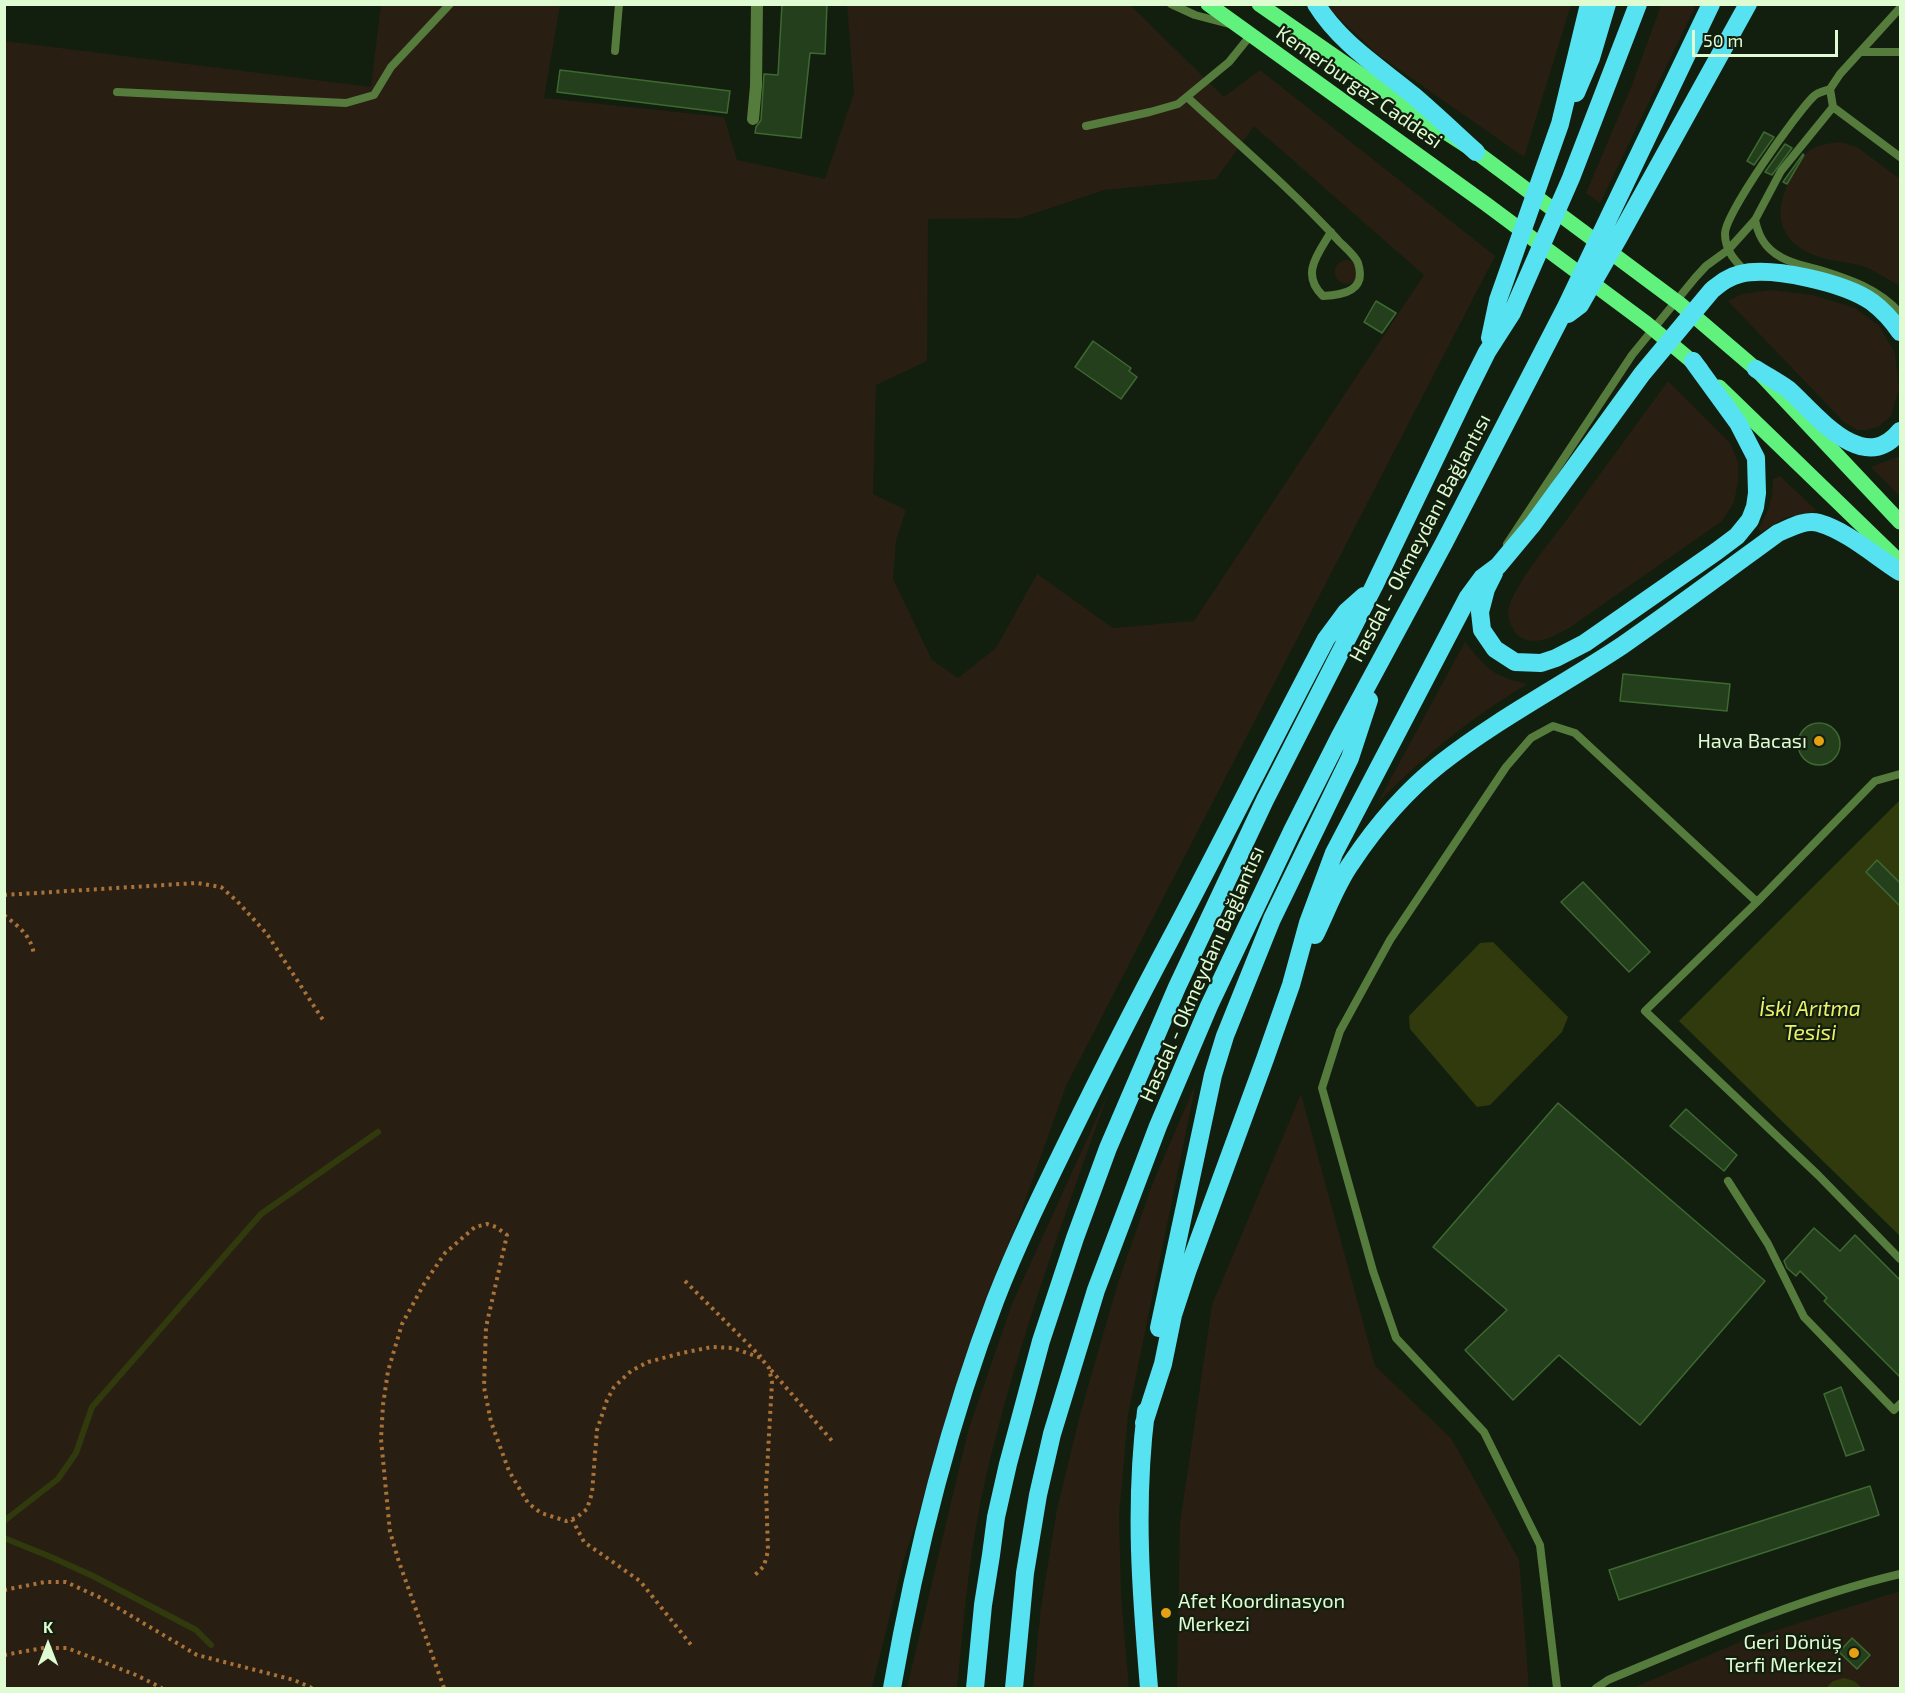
<!DOCTYPE html>
<meta charset="utf-8">
<style>
body{margin:0}
#map{position:relative;width:1905px;height:1693px;overflow:hidden;background:#131f0e;font-family:"Exo 2",sans-serif}
canvas{display:block}
.frame{position:absolute;inset:0;border:6px solid #defbd1;pointer-events:none}
.north{position:absolute;left:18px;top:1615px;width:60px;height:60px;-webkit-text-stroke:4px #131f0e;paint-order:stroke;rotate:0deg;font-size:16px;font-weight:700;line-height:24px;text-align:center;color:#defbd1}
.north::after{content:'';display:block;margin:auto;width:21px;height:27px;background:#defbd1;clip-path:polygon(50% 0,100% 100%,50% 72%,0 100%)}
.scale{position:absolute;left:1692px;top:30px;width:146px;height:27px;box-sizing:border-box;border:3px solid #defbd1;border-top:0;padding-left:8px;font-size:18px;line-height:21px;white-space:nowrap;color:#defbd1;-webkit-text-stroke:4px #131f0e;paint-order:stroke}
</style>
<div id="map">
<canvas width="1905" height="1693"></canvas>
<div class="frame"></div>
<div class="north">K</div>
<div class="scale">50 m</div>
</div>
<script>
const ctx = document.querySelector('canvas').getContext('2d');
ctx.lineJoin = 'round';
function fill(path, color) {
  ctx.fillStyle = color;
  ctx.fill(path, 'evenodd');
}
function trace(path, color, width, dash) {
  ctx.strokeStyle = color;
  ctx.lineWidth = width;
  ctx.lineCap = dash ? 'butt' : 'round';
  ctx.setLineDash(dash || []);
  ctx.stroke(path);
}
function label(font, color, halo, rows, align = 'center') {
  ctx.font = font + ' "Exo 2",sans-serif';
  ctx.lineWidth = 4.5;
  ctx.setLineDash([]);
  ctx.textBaseline = 'middle';
  ctx.strokeStyle = halo;
  ctx.fillStyle = color;
  for (const [text, x, y, turn = 0] of rows) {
    ctx.save();
    ctx.translate(x, y);
    ctx.rotate((+turn || 0) * Math.PI / 180);
    ctx.textAlign = isNaN(turn) ? turn : align;
    if (halo) ctx.strokeText(text, 0, 0);
    ctx.fillText(text, 0, 0);
    ctx.restore();
  }
}
fill(new Path2D(`
 M381,5h179l-16,93 180,19 13,43 88,19 29,-86 -7,-88h283l94,92 36,-27 235,186 -429,830 -85,238 -78,238 -31,126h-867l-1,-1647 367,46zM1254,126l170,149 -230,346 -81,7 -76,-54 -41,74 -38,30 -26,-18 -39,-81 3,-39 10,-30 -33,-16 3,-109 51,-24 1,-142 92,-1 84,-28 112,-11z
 M1325,5h246l-47,152 -147,-103z
 M1661,5h35l-96,198 -14,-10 46,-108z
 M1840,142l17,5 43,32v107c-13,-7 -27,-17 -41,-21 -15,-4 -31,-4 -45,-10 -38,-15 -41,-46 -22,-79 16,-27 15,-30 48,-34z
 M1335 272a12 12 0 1 1 24 0a12 12 0 1 1-24 0Z
 M1771,290l41,5 43,13 24,18 16,27 4,36 -8,27 -13,11 -11,3h-10l-14,-9 -115,-120 14,-7z
 M1668,381l62,62 8,19v20l-4,20 -12,19 -153,107c-16,8 -31,18 -47,10 -10,-5 -16,-22 -13,-32 10,-26 36,-58 53,-80 36,-49 71,-97 106,-145z
 M1900,456v41l-29,-30z
 M1780,476l37,35 -30,6 -26,15 -3,-3c11,-17 15,-30 15,-50z
 M1465,642c23,28 26,33 62,42 -56,34 -104,72 -150,120z
 M1196,1083l-68,332 -9,100 2,81 8,92h-96l8,-81 16,-98 24,-98 37,-128 34,-98z
 M1109,1091c-45,126 -91,251 -122,381 -17,71 -23,144 -30,216h-50l61,-257 44,-127z
 M1301,1094l74,272 76,72 68,122 10,128h-352l3,-164 32,-219z
 M1900,1591v97h-267l109,-47z`), '#291e12');
fill(new Path2D(`
 M1900,800v436l-221,-215z
 M1493,942l75,75 -6,15 -72,73 -13,2 -67,-78 -1,-13 71,-73z
 M1844,1678l10,3 8,7h-36l7,-7z`), '#303a0d');
trace(new Path2D(`
 M4,1521l54,-42 18,-26 16,-46 169,-193 117,-82
 M4,1538l47,19 42,19 103,54 15,15`), '#303a0d', 6);
const building = new Path2D(`
 M782,4h45l-2,50 -15,-1 -9,85 -46,-5 1,-6 5,-7 3,-46 14,1z
 M560,70l170,21 -3,22 -170,-21z
 M1764,132l10,5 -20,28 -7,-4z
 M1785,144l7,4 -20,27 -7,-3z
 M1803,154l1,1 -17,29 -4,-2z
 M1376,301l20,12 -14,20 -18,-11z
 M1093,341l38,27 -2,3 8,6 -16,22 -46,-32z
 M1623,674l107,10 -3,27 -107,-10z
 M1798 744a21 21 0 1 1 42 0a21 21 0 1 1-42 0Z
 M1877,860l23,23v23l-34,-34z
 M1583,882l67,70 -21,20 -68,-70z
 M1558,1103l207,178 -125,144 -81,-70 -46,45 -48,-50 42,-40 -74,-63z
 M1686,1109l51,46 -13,16 -54,-45z
 M1814,1228l26,23 15,-16 45,45v97l-76,-76 3,-3 -27,-27 -4,5 -9,-8 -3,-7z
 M1841,1387l23,63 -18,6 -22,-62z
 M1870,1486l9,29 -260,85 -10,-30z
 M1852,1638l18,17 -13,14 -18,-17z`);
fill(building, '#243f1c');
trace(building, '#3d6930', 1.5);
trace(new Path2D(`
 M4,895l193,-12 24,4 16,14 30,33 58,89
 M4,915c15,12 27,20 30,40
 M685,1281l76,76
 M771,1370l62,72
 M572,1519l12,23 56,39 52,65
 M4,1590l41,-8h21l35,16 96,57 97,25 18,8
 M4,1655l39,-7h24l69,27 26,13
 M444,1688l-45,-126 -9,-30 -9,-93 2,-34 5,-34 14,-47 22,-40 21,-31 30,-26 12,-3 9,3 11,8 -21,92 -2,60 7,35 18,49 19,32 13,10 25,8 10,-3 11,-9 5,-16 5,-63 10,-30 7,-13 17,-16 17,-9 34,-9 30,-6 21,1 28,10 8,10 3,14 -6,106 2,63 -4,15 -10,10`), '#a87238', 4, [3, 4.5]);
trace(new Path2D(`
 M1171,4l24,11 38,10
 M615,51l4,-47
 M1862,52h38
 M1830,89l10,-15 60,-66
 M117,92l229,11 28,-8 17,-28 59,-63
 M1187,97c51,47 104,92 150,142 6,7 18,16 21,24 9,28 -15,32 -35,33 -23,-22 -5,-42 8,-64
 M1086,126l64,-14 28,-8 51,-42 21,-26
 M1755,220c2,9 5,18 11,25 13,16 35,20 54,25 29,9 59,19 80,43
 M1747,273c-11,-11 -22,-22 -22,-39 -1,-19 72,-122 89,-138 4,-4 11,-5 16,-7l3,18 67,50
 M1507,544l125,-189 63,-77 11,-12 22,-16 27,-30 26,-49 52,-64
 M1757,902l118,-121 25,-7
 M1728,1181l40,63 36,73 90,93 6,-6
 M1557,1688l-17,-143 -56,-113 -88,-94 -23,-67 -51,-183 18,-57 50,-91 116,-173 25,-29 22,-12 22,7 182,169 -112,109 173,164 82,84
 M1596,1688l12,-8c96,-40 191,-82 292,-106`), '#557b3d', 8);
trace(new Path2D(`
 M753,119l3,-33 1,-82`), '#557b3d', 12);
trace(new Path2D(`
 M1208,4l278,200 160,119 54,45
 M1259,4l163,113 54,35 204,152 76,65 144,153
 M1719,387l181,175`), '#61f27e', 15);
trace(new Path2D(`
 M1316,4c24,39 63,63 98,92 21,18 41,37 62,56
 M1576,93l15,-35 16,-54
 M1568,314l12,-9 39,-68 129,-233
 M1490,338l8,-38 62,-176 29,-120
 M1756,369c11,7 22,13 32,20 28,25 75,88 112,42
 M1494,573l-8,16 -6,23 2,18 13,19 20,13 26,1 15,-5 29,-15 132,-92 20,-15 13,-16 5,-13 2,-14 -1,-35 -18,-35 -45,-62
 M1315,935c12,-24 21,-51 37,-73 24,-36 54,-71 88,-98 57,-45 123,-79 183,-119 52,-36 103,-74 155,-112 12,-5 27,-14 41,-10 28,8 56,33 81,49
 M1159,1328l54,-253 12,-39 47,-117 78,-161 19,-58
 M1146,1411c-12,96 -5,182 3,277
 M1144,1423l19,-59 10,-49 14,-43 78,-213 26,-74 17,-62 26,-70 134,-256 14,-19 16,-12 35,-42 109,-150 70,-84c9,-7 16,-13 28,-16 32,-8 105,9 132,28 12,9 20,18 28,30
 M892,1688c23,-131 55,-261 103,-387 22,-57 49,-112 76,-167 32,-65 65,-130 99,-194 53,-100 103,-201 156,-301l20,-27 18,-16
 M975,1688l8,-83 8,-50 5,-38 12,-53 33,-123 34,-103 33,-90 69,-161 88,-187 109,-214 93,-194 20,-40 25,-39 59,-135 67,-174
 M1014,1688l11,-115 13,-78 14,-61 44,-144 62,-164 51,-120 83,-175 48,-95 104,-193 122,-236 145,-303`), '#56e2f1', 18);
for (const [x, y, r, color] of [
 [1819,741,6,"#e5a113"],
 [1166,1613,6,"#e5a113"],
 [1854,1653,6,"#e5a113"]
]) {
  const dot = new Path2D();
  dot.arc(x, y, r, 0, 2 * Math.PI);
  ctx.fillStyle = color;
  ctx.fill(dot);
  trace(dot, '#131f0e', 2);
}
label('20px', '#defbd1', '#131f0e', [
 ["Kemerburgaz Caddesi",1359,87,35],
 ["Hasdal - Okmeydanı Bağlantısı",1420,538,-62],
 ["Hasdal - Okmeydanı Bağlantısı",1202,974,-66]
]);
label('20px', '#defbd1', '#131f0e', [
 ["Hava Bacası",1807,741],
 ["Afet Koordinasyon",1178,1601,"left"],
 ["Merkezi",1178,1624,"left"],
 ["Geri Dönüş",1842,1642],
 ["Terfi Merkezi",1842,1665]
], 'right');
label('italic 21px', '#edf367', '#131f0e', [
 ["İski Arıtma",1810,1009],
 ["Tesisi",1810,1033]
]);
</script>
